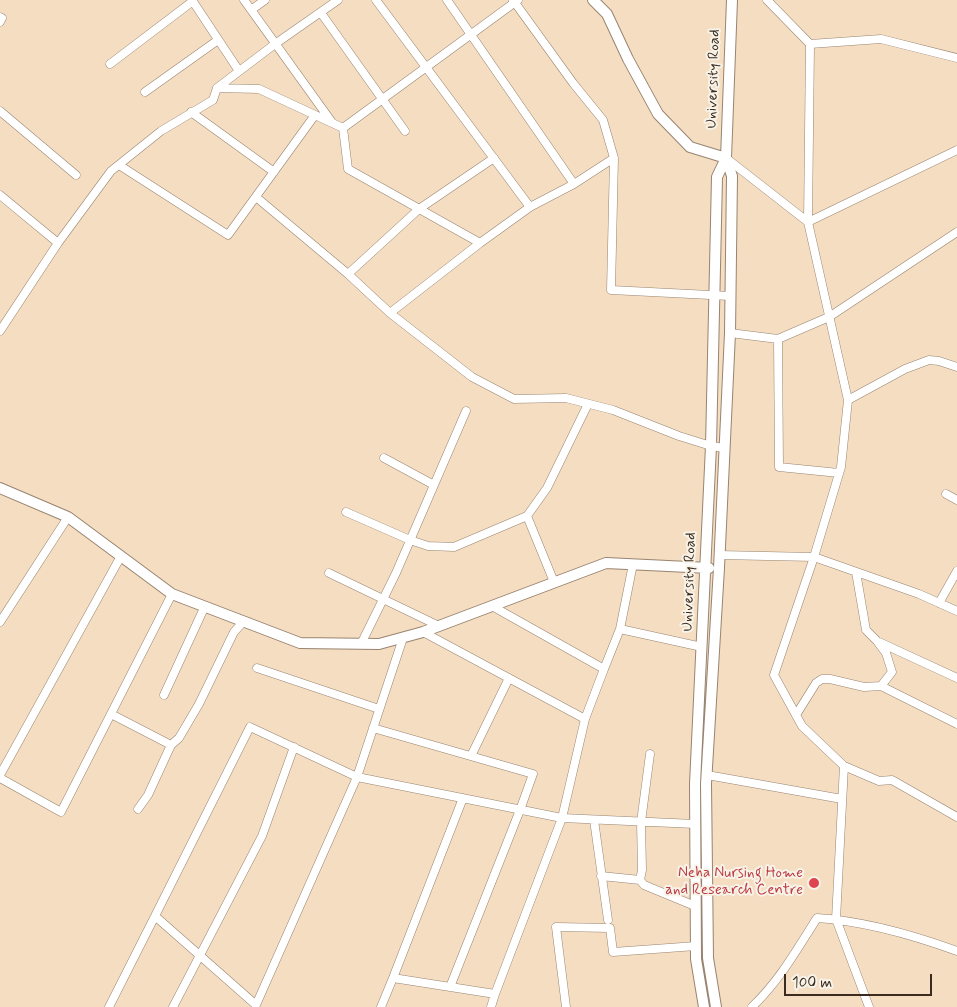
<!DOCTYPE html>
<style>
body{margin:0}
#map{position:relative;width:957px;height:1007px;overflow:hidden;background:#f4ddc1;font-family:Mynerve,sans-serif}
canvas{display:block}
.scale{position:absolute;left:784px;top:974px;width:148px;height:22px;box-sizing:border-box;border:2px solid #3b2a1e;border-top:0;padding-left:6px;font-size:15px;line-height:18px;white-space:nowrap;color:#3b2a1e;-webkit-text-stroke:4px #f7f3e8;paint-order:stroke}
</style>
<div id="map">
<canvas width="957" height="1007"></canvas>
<div class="scale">100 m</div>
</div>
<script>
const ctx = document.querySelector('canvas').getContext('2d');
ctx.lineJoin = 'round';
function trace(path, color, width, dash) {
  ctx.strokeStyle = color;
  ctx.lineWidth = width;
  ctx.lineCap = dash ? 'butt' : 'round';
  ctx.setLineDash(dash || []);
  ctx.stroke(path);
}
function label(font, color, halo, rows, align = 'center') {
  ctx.font = font + ' Mynerve,sans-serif';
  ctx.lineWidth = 4;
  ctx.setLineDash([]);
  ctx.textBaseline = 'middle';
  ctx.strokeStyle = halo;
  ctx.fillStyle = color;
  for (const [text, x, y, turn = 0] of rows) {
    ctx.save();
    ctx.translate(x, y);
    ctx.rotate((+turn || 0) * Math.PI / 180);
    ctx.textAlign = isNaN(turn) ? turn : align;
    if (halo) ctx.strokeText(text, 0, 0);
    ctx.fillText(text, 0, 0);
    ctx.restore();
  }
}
const minor = new Path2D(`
 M192,0l47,71
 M244,0l87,121
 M447,0l127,184 -44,23
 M513,0l60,83 30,37 11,38
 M767,0l43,44 -2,178 149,-72
 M251,10l14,-10
 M321,13l84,118
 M0,17l2,1 -2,4
 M810,44l71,-5 76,19
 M110,64l83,-63
 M217,88l42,1 84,39 175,-128
 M145,92l73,-52
 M0,111l76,64
 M191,112l83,60
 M343,128l5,41 132,74 50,-36 -154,-207
 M726,158l82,64 40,178 -7,67 -27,90 105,37 38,17
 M119,165l109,70 87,-120
 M574,184l40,-26 -3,132 119,6
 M0,195l58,48
 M256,197l92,77 42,39 90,-70
 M348,274l71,-65 75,-51
 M390,313l82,64 42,22 52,-1 47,12 66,26 32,10 13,2
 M0,331l58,-88 53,-72 50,-40 52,-31 4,-12 58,-44 63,-44
 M730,333l48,6 51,-22 128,-85
 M778,339l1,128 60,6
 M848,400l57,-31 24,-9 10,1 18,6
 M384,458l50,27
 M946,494l11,6
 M346,512l64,28 18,6 26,1 73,-31 20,-28 41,-84
 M527,516l27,66
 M719,555l95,2 -40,118 28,51 42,40 -8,153 33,88
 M329,573l110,53
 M939,603l18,-32
 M0,622l68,-105
 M620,629l82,18
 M423,632l162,87 19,-50 -112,-63
 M403,638l-46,139 -101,228 -101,-89 95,-189 107,50 205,41 133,6
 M879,642l78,36
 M361,644l35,-71 70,-162
 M257,668l122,41
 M604,669l16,-40 13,-65
 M881,686l76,38
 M164,695l41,-89
 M111,714l60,31
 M796,715l20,-32 6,-4h8l34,8 17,-1 11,-14 -6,-19 -9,-12 -11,-11 -10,-58
 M373,728l160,46 -13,36 -70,177
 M471,756l38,-78
 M844,766l35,15 13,-1 65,37
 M0,775l121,-219
 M707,775l135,24
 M0,778l61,34 111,-218
 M463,798l-70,180 102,16 67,-176 23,-99
 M138,809l10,-14 23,-50 8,-7 20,-34 35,-72 10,-11
 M594,820l14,100
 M601,876l39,4 4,5 51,21
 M640,880l2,-10 -1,-48 9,-68
 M109,1007l46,-91
 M173,1007l89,-171 32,-89
 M381,1007l12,-29
 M491,1007l4,-13
 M566,1007l-10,-80 54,1 3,24 83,-6
 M752,1007c28,-27 44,-56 65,-89 47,3 96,17 140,33`);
const tertiary = new Path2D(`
 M593,0l14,14 21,45 30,55 32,33 36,11
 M0,488l68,29 104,77 128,49 79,1 44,-12 183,-69 103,5
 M704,1007l-8,-48 -1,-175 16,-338 6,-269 9,-19
 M716,1007l-8,-49 -2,-174 13,-216 11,-235 2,-157 -6,-18 6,-158`);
trace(minor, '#988470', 9);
trace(tertiary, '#988470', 12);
trace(minor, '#fff', 8);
trace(tertiary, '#fff', 10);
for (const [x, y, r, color] of [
 [814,883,6,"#e0444e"]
]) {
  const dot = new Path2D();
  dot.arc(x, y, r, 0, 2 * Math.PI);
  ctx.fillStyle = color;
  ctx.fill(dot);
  trace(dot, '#f7f3e8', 2);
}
label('15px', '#3b2a1e', '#f7f3e8', [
 ["University Road",714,79,-88],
 ["University Road",690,582,-88]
]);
label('15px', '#be3a42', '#f7f3e8', [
 ["Neha Nursing Home",803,874],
 ["and Research Centre",803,891]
], 'right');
</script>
